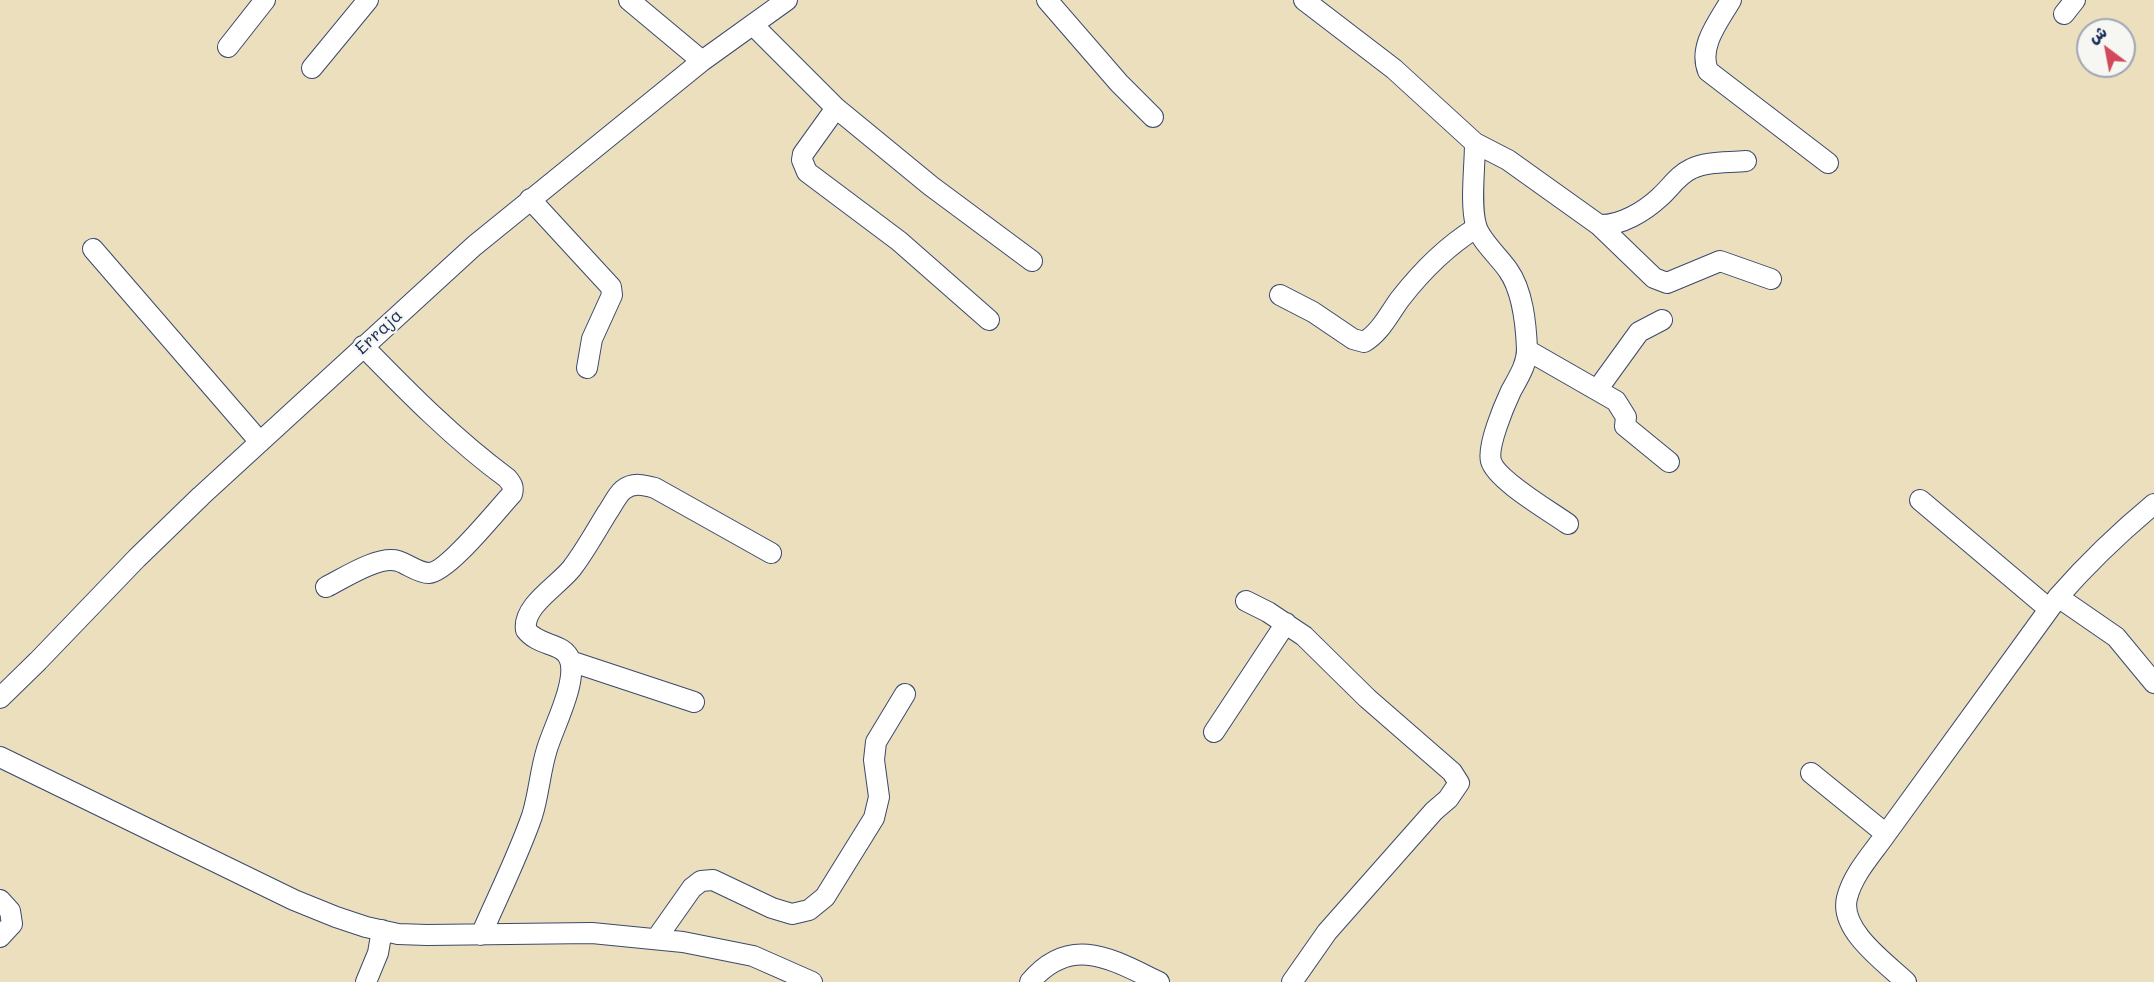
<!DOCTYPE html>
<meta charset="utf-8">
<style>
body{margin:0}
#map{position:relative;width:2154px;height:982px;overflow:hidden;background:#ecdfbd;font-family:Mali,"Playpen Sans Arabic",sans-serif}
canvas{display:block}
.north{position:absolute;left:2076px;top:18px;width:60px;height:60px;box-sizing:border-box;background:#f6f6f2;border:2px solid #9ea6b7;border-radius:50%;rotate:328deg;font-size:16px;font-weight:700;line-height:24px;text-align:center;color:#1b2f5e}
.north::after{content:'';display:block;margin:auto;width:21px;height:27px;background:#d1495b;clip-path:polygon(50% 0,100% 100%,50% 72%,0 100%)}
</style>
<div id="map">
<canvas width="2154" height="982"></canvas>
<div class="north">ش</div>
</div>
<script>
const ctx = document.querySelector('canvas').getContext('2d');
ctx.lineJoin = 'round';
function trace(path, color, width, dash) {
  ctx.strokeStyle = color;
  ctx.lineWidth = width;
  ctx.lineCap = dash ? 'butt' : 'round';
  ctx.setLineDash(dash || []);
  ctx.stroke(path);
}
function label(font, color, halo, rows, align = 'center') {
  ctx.font = font + ' Mali,sans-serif';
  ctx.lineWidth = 4.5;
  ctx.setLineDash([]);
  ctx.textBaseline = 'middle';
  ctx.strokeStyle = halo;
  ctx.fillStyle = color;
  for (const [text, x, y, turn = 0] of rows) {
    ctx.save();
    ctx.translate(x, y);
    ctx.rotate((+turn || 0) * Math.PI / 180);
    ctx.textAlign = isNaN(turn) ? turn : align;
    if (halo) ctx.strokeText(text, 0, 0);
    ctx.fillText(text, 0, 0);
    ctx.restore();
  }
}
const minor = new Path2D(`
 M629,0l73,61
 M1047,0l72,83 34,34
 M1304,0l90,69 81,74c0,23 -5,61 1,82 3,14 24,33 32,45 15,21 18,54 19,79 0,16 -9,29 -16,42 -7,15 -24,55 -20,70 5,19 59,50 77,63
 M1731,0c-12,21 -33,46 -23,71l120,92
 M2064,14l11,-14
 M753,25l83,83 95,78 101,75
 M228,47l37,-47
 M312,68l56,-68
 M836,108l-33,46 -1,6 5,12 92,69 90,79
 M1475,143l33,17 91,65c22,1 46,-14 61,-28 11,-10 18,-22 31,-28 16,-8 37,-6 55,-8
 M530,199l81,88 1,8 -20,44 -5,29
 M1599,225l55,53 13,5 53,-22 51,18
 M93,249l167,193
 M1280,295l33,17 40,27 11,3c16,-9 25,-28 36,-43 21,-27 47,-53 76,-71
 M1527,350l89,51 10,16 -1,9 44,36
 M1597,390l42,-58 23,-12
 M1920,500l129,109
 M326,587c18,-9 53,-32 72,-26 10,3 20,12 31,12 19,-1 68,-63 83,-79 2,-7 0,-10 -5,-16 -53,-39 -98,-85 -144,-132
 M2058,597l58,40 38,46
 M1246,601l22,11 36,24 63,62 85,74 7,11 -11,16 -14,12 -107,121 -35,50
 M570,661l124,41
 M0,698l38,-37 99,-103 64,-62 273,-250 228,-185 85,-61
 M1214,732l72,-109
 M0,757l294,143 42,17 30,10 32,7 29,1 165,-2 91,9 70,14 59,26
 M1811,773l75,61
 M0,900l10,11 2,13 -12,13
 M481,935c17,-39 37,-79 51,-119 7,-22 8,-45 15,-67 7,-23 30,-66 23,-89 -6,-18 -31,-13 -44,-30 -4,-24 33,-45 46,-62 13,-17 24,-37 35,-55 5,-7 10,-18 16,-23 10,-8 21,-5 32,-2l116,65
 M656,939l36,-51 9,-7 12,-1 59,28 20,6 17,-4 16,-13 49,-79 5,-21 -5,-37 2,-18 29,-48
 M366,982l12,-29 4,-23
 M1030,982c41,-49 83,-22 129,0
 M1906,982c-20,-19 -67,-52 -59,-84 6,-24 25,-44 39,-64l172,-237c30,-34 61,-64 96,-93`);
trace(minor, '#3a496c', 22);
trace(minor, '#fff', 20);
label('18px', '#1b2f5e', '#f6f6f2', [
 ["Erraja",379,332,-43]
]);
</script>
